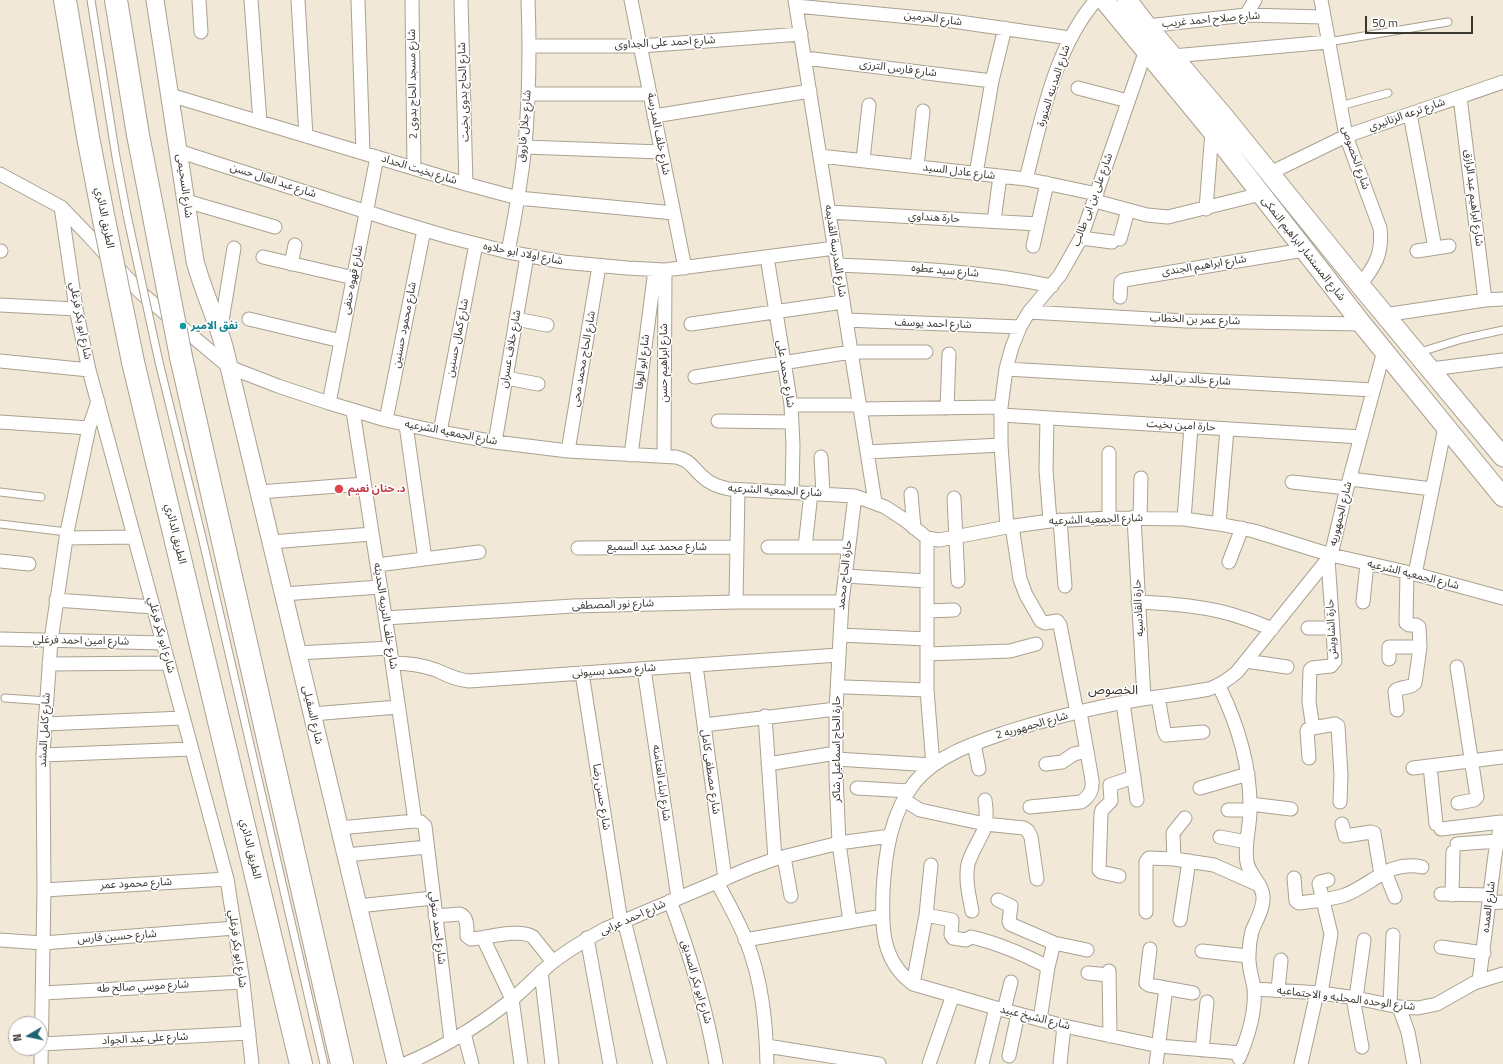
<!DOCTYPE html>
<meta charset="utf-8">
<style>
body{margin:0}
#map{position:relative;width:1503px;height:1064px;overflow:hidden;background:#f2e8d7;font-family:"Titillium Web",sans-serif}
canvas{display:block}
.north{position:absolute;left:8px;top:1016px;width:40px;height:40px;box-sizing:border-box;background:#fff;border:1px solid #b0afac;border-radius:50%;rotate:261deg;font-size:11px;font-weight:700;line-height:16px;text-align:center;color:#3a3630}
.north::after{content:'';display:block;margin:auto;width:14px;height:18px;background:#1e6274;clip-path:polygon(50% 0,100% 100%,50% 72%,0 100%)}
.scale{position:absolute;left:1365px;top:16px;width:108px;height:18px;box-sizing:border-box;border:2px solid #3a3630;border-top:0;padding-left:5px;font-size:12px;line-height:14px;white-space:nowrap;color:#3a3630;-webkit-text-stroke:3px #fff;paint-order:stroke}
</style>
<div id="map">
<canvas width="1503" height="1064"></canvas>
<div class="north">N</div>
<div class="scale">50 m</div>
</div>
<script>
const ctx = document.querySelector('canvas').getContext('2d');
ctx.lineJoin = 'round';
function trace(path, color, width, dash) {
  ctx.strokeStyle = color;
  ctx.lineWidth = width;
  ctx.lineCap = dash ? 'butt' : 'round';
  ctx.setLineDash(dash || []);
  ctx.stroke(path);
}
function label(font, color, halo, rows, align = 'center') {
  ctx.font = font + ' "Titillium Web","Noto Sans Arabic",sans-serif';
  ctx.lineWidth = 3;
  ctx.setLineDash([]);
  ctx.textBaseline = 'middle';
  ctx.strokeStyle = halo;
  ctx.fillStyle = color;
  for (const [text, x, y, turn = 0] of rows) {
    ctx.save();
    ctx.translate(x, y);
    ctx.rotate((+turn || 0) * Math.PI / 180);
    ctx.textAlign = isNaN(turn) ? turn : align;
    if (halo) ctx.strokeText(text, 0, 0);
    ctx.fillText(text, 0, 0);
    ctx.restore();
  }
}
const service = new Path2D(`
 M91,0l25,157 11,58
 M1328,42l120,-20
 M1340,106l48,-13
 M1417,353l45,-14 41,-9
 M159,362l43,175 122,527
 M0,492l41,5
 M0,524l67,8
 M5,698l42,3`);
const minor = new Path2D(`
 M199,0l2,32
 M251,0l9,122
 M298,0l8,136
 M358,0l5,153
 M412,0l2,168
 M461,0l5,184
 M631,0l54,268
 M795,0l80,502
 M1321,0l25,136 34,92c3,26 -5,38 -20,57
 M796,6l156,15 118,17
 M1246,15l9,-15
 M1147,26l99,-11 77,2
 M530,46h110l161,-12
 M1173,56l155,-14
 M805,58l187,23
 M1078,88l50,13
 M528,94h122
 M170,95l296,89 52,14 156,15
 M1460,97l25,203
 M1410,114l25,134
 M654,116l156,-25
 M525,147l136,5
 M178,151l217,70 54,16 59,15 55,10 64,6 38,2 170,-22
 M820,156l206,23 71,15
 M863,160l6,-55
 M917,167l6,-56
 M1270,173l76,-37 157,-54
 M0,174l61,33 28,29 52,57 88,74 49,19 51,17 57,17 54,12 55,10 73,9 108,6c16,4 16,11 27,20 7,7 16,10 26,12l126,7 30,11 20,13 22,18 12,2 68,-13 43,-6 59,-3 75,1 35,5 35,7 77,24 84,19 88,24
 M976,174l16,-93 13,-53
 M1026,179c16,-61 28,-130 70,-179
 M186,201l89,26
 M1095,201l52,14 21,2 93,-23
 M61,207l15,102 13,61 138,509 16,103 9,82
 M1206,209l6,-78
 M829,212l209,12
 M994,221l6,-45
 M1081,238l31,4
 M1120,239l8,-29
 M1033,246l14,-63
 M0,251h1
 M1417,251l32,-5
 M508,252c7,-35 13,-70 17,-106 4,-48 5,-97 3,-146
 M263,257l91,21
 M767,257l24,148 2,40 -1,47
 M291,264l4,-19
 M837,265c73,3 144,6 215,21
 M1120,297l1,-15 3,-2 180,-30
 M0,305l76,4
 M1029,312l157,9 176,3
 M1384,315l101,-15 18,-1
 M249,319l92,22
 M516,319l31,6
 M846,320l174,7
 M691,324l152,-22
 M220,333l14,-85
 M0,361l89,9
 M1006,369l367,21
 M1431,369l72,-9
 M695,377l156,-25h75
 M506,378l32,6
 M329,403l48,-246
 M791,405h68
 M947,408l2,-54
 M860,409l141,-2
 M353,411l37,237 25,173
 M1001,415l360,22
 M1047,418l-1,52 4,51
 M386,420l38,-190
 M718,421l74,1
 M0,422l89,6
 M406,425l19,134
 M440,432l36,-188
 M495,442l32,-186
 M568,451l31,-185
 M867,452l134,-7
 M631,455l24,-185
 M664,456l1,-186
 M821,457l2,37
 M1350,479l82,10
 M1292,482l55,6
 M259,492l105,-8
 M911,494l3,34
 M954,498l4,83
 M1134,517l10,182
 M1140,517l1,-39
 M1109,518v-65
 M1184,519l7,-92
 M1060,520l5,66
 M1219,524l8,-95
 M1012,526l8,53 6,16 15,26 4,2 12,-2 3,4 17,88
 M1007,527l-6,-82v-38l5,-38 6,-22 8,-20 9,-15 31,-37 21,-37 65,-188
 M66,538l68,-1
 M271,542l101,-8
 M768,547h80
 M805,547l6,-54
 M578,548l159,-1
 M0,561l29,3
 M1229,562l13,-34
 M377,565l102,-13
 M1415,574l30,-147
 M845,576l82,5
 M283,594l97,-7
 M56,600l97,7
 M736,602l2,-112
 M1138,602c35,2 72,4 105,16 10,3 19,7 29,11
 M1363,602l4,-38
 M927,611l27,-1
 M385,618l188,-12 163,-4h106
 M1308,628h24
 M840,635l87,4
 M0,639l163,4
 M297,653l93,-5
 M927,654l83,-3 26,-7
 M1389,659v-12h31
 M1246,661l41,6
 M392,663c15,0 30,2 44,7 11,5 21,10 33,11l369,-26
 M49,664l119,-1
 M696,666l29,213
 M1457,667l20,130 -3,3 -16,3
 M644,669l34,229
 M582,673l39,249
 M1219,686c19,39 32,81 31,125 0,16 -6,35 -3,51 2,13 16,22 16,35 1,11 -7,24 -11,34 -2,8 -3,16 -3,24 -1,11 3,22 5,33 2,23 -6,49 -15,70
 M845,687l82,3
 M1158,697l6,34 2,4 37,-3
 M1123,703l14,97
 M1397,710l-2,-19c5,-5 15,-2 20,-8l5,-36 -1,-20 -3,-2h-7l-3,-2 1,-50
 M312,714l86,-7
 M765,716l10,143
 M45,724l138,-6
 M704,725l132,-16
 M1313,728l22,-4 3,2 3,49 -1,27
 M974,744l5,25
 M43,755l148,-6
 M1309,758l-2,-27 1,-2 5,-1 -4,-26 1,-32 2,-2 19,-2 4,-5 -7,-102
 M836,759l97,6 -6,-75v-152
 M768,764l68,-11
 M1046,764l16,-2 12,-8 13,-3
 M1430,766l6,58
 M1413,768l90,-11
 M857,788l52,3
 M1200,788l48,-14
 M904,800l16,10 65,14 39,4 4,3 3,6 6,42
 M1250,804l41,5
 M1030,807l51,-5c9,-6 12,-12 11,-22l-12,-68
 M1228,810h22
 M1342,824l3,12 26,-4 3,1 7,42
 M339,828l76,-7 6,1 4,4 26,215
 M1441,829l60,-7 -6,33 -16,126
 M1220,837l27,5
 M1457,844l41,-3
 M346,855l81,-8
 M784,857l7,39
 M1174,859l-1,-26 12,-15
 M1385,872l10,25
 M1119,876l-18,-4 -2,-2 2,-56 1,-4 9,-9 -1,-16 24,-8
 M1294,878l2,23 3,2c15,-2 31,-3 46,-8 28,-11 44,-35 77,-28
 M717,882c10,19 21,38 29,58 16,40 20,82 21,124
 M44,890l183,-11
 M1441,894l49,1
 M1452,895l1,-43
 M998,900l13,6 -2,15 1,3 44,19 33,7
 M670,901c20,53 36,107 46,163
 M1489,903l14,-1
 M358,906l75,-8
 M972,911c-3,-16 -7,-31 -4,-47 3,-10 8,-18 13,-28 6,-11 6,-24 4,-36
 M1146,912v-50l3,-4 25,1 40,6 45,20
 M926,915l26,5 -1,15 2,3 13,2 5,-3c27,6 52,17 77,30
 M435,916l25,-2c8,3 7,14 7,22l4,3c16,-1 49,-11 62,-2l20,25
 M624,920l36,144
 M1180,920l9,-59
 M850,922l-11,-79 -3,-67v-67l6,-107 13,-106
 M483,938l29,61 9,65
 M587,938l23,126
 M0,940l43,3 192,-15
 M745,940l138,-24
 M1441,947l43,6
 M1150,949l-4,34 3,2 44,8
 M1202,951l46,5
 M1109,971l1,65
 M541,972l11,92
 M1088,973l21,2
 M913,984l13,-69 5,-50
 M1254,989l67,4 35,5 43,9 19,1 19,-4 37,-21 29,-9
 M1278,990l3,-30
 M43,993l200,-11
 M1321,993l10,-59 -12,-50 1,-2 8,-2
 M1353,998l9,49
 M1356,998l8,-58
 M1390,1005l3,-70
 M1399,1007l9,25 6,32
 M1004,1010l7,-28
 M1040,1020l8,-53 6,-24
 M464,1033l8,31
 M42,1044l207,-11
 M767,1046l112,18
 M1202,1050l5,-48
 M1241,1053l-82,-7 -95,-20 -68,-18 -83,-24c-32,-24 -31,-56 -30,-93 2,-38 8,-78 32,-109 22,-27 60,-39 92,-50 34,-11 68,-20 103,-27 33,-7 66,-10 99,-16 11,-4 19,-9 28,-17l94,-117 16,-67 37,-137
 M1009,1056l9,-42
 M41,1064l3,-174 -1,-135 8,-115 16,-108 22,-104 9,-27
 M405,1064c38,-16 73,-38 105,-63 15,-12 28,-27 43,-39 16,-13 34,-23 52,-33l145,-61 25,-9 64,-16 51,-7
 M929,1064l24,-69
 M982,1064l14,-56
 M1060,1064l4,-38
 M1156,1064l10,-76
 M1301,1064l16,-71`);
const tertiary = new Path2D(`
 M155,0l40,261c8,30 22,59 30,89l171,714`);
const secondary = new Path2D(`
 M1104,0l108,131 150,193 141,173
 M1127,0l20,26 79,93 134,166 143,172`);
const motorway = new Path2D(`
 M65,0l23,137 16,83
 M116,0l22,135 16,82
 M181,357l161,707
 M133,362l168,702`);
trace(service, '#aaa191', 9);
trace(minor, '#aaa191', 15);
trace(tertiary, '#aaa191', 19);
trace(secondary, '#aaa191', 21);
trace(motorway, '#aaa191', 24);
trace(service, '#fff', 7);
trace(minor, '#fff', 13);
trace(tertiary, '#fff', 17);
trace(secondary, '#fff', 19);
trace(motorway, '#fff', 22);
const serviceBridge = new Path2D(`
 M127,215l32,147`);
const motorwayBridge = new Path2D(`
 M154,217l27,140
 M104,220l29,142`);
trace(serviceBridge, '#aaa191', 9, []);
trace(motorwayBridge, '#aaa191', 24, []);
trace(serviceBridge, '#fff', 7);
trace(motorwayBridge, '#fff', 22);
for (const [x, y, r, color] of [
 [183,326,4,"#0f9aa8"],
 [339,489,5,"#e0444e"]
]) {
  const dot = new Path2D();
  dot.arc(x, y, r, 0, 2 * Math.PI);
  ctx.fillStyle = color;
  ctx.fill(dot);
  trace(dot, '#fff', 1.5);
}
label('11px', '#3a3630', '#fff', [
 ["شارع الحرمين",933,19,7],
 ["شارع صلاح احمد غريب",1211,20,-5],
 ["شارع احمد على الجداوى",665,43,-3],
 ["شارع فارس الترزى",898,69,7],
 ["شارع مسجد الحاج بدوى 2",413,84,-91],
 ["شارع المدينه المنورة",1054,86,-72],
 ["شارع الحاج بدوى بخيت",464,92,-92],
 ["شارع ترعه الزنانيري",1407,115,-19],
 ["شارع جلال فاروق",525,126,-85],
 ["شارع خلف المدرسة",658,134,79],
 ["شارع الخصوص",1355,158,71],
 ["شارع بخيت الحداد",419,170,17],
 ["شارع عادل السيد",959,172,7],
 ["شارع عبد العال حسن",273,181,18],
 ["شارع السحيمى",184,186,82],
 ["شارع ابراهيم عبد الرازق",1473,198,83],
 ["شارع على بن ابى طالب",1093,200,-70],
 ["الطريق الدائري",104,218,79],
 ["حارة هنداوي",934,218,3],
 ["شارع المستشار ابراهيم النمكى",1303,249,52],
 ["شارع المدرسة القديمه",835,251,81],
 ["شارع اولاد ابو حلاوه",523,254,11],
 ["شارع ابراهيم الجندى",1204,266,-9],
 ["شارع سيد عطوه",945,271,5],
 ["شارع قهوه حنفى",353,280,-79],
 ["شارع عمر بن الخطاب",1195,320,2],
 ["شارع ابو بكر فرغلي",80,321,79],
 ["شارع احمد يوسف",933,324,2],
 ["شارع محمود حسنين",405,325,-79],
 ["شارع كمال حسنين",458,338,-79],
 ["شارع خلاف عسران",511,349,-80],
 ["شارع الحاج محمد محى",584,359,-80],
 ["شارع ابو الوفا",643,362,-83],
 ["شارع ابراهيم حسن",664,363,-90],
 ["شارع محمد على",785,374,81],
 ["شارع خالد بن الوليد",1190,380,3],
 ["حارة امين بخيت",1181,426,3],
 ["شارع الجمعيه الشرعيه",451,433,11],
 ["شارع الجمعيه الشرعيه",775,491,3],
 ["شارع الجمهوريه",1341,514,-76],
 ["شارع الجمعيه الشرعيه",1096,520,-2],
 ["الطريق الدائري",175,534,77],
 ["شارع محمد عبد السميع",657,547],
 ["حارة الحاج محمد",845,575,-84],
 ["شارع الجمعيه الشرعيه",1413,575,14],
 ["شارع نور المصطفى",613,605,-2],
 ["حارة القادسيه",1139,608,-93],
 ["شارع خلف التربيه الحديثه",385,616,81],
 ["حارة الشاويش",1332,629,-93],
 ["شارع ابو بكر فرغلي",161,635,75],
 ["شارع امين احمد فرغلي",81,641,1],
 ["شارع محمد بسيونى",614,671,-4],
 ["شارع السقيلى",312,715,77],
 ["شارع الجمهوريه 2",1032,726,-16],
 ["شارع كامل المشد",45,730,-87],
 ["حارة الحاج اسماعيل شاكر",837,749,-90],
 ["شارع مصطفى كامل",710,772,82],
 ["شارع ابناء العتامنه",661,783,82],
 ["شارع حسن رضا",601,797,81],
 ["الطريق الدائري",250,849,77],
 ["شارع محمود عمر",136,884,-3],
 ["شارع العمده",1489,907,-83],
 ["شارع احمد عرابى",633,918,-24],
 ["شارع احمد متولي",437,928,83],
 ["شارع حسين فارس",117,937,-4],
 ["شارع ابو بكر فرغلي",237,949,82],
 ["شارع ابو بكر الصديق",696,982,74],
 ["شارع موسي صالح طه",143,987,-3],
 ["شارع الوحده المحليه و الاجتماعيه",1346,999,7],
 ["شارع الشيخ عبيد",1035,1018,14],
 ["شارع على عبد الجواد",145,1039,-3]
]);
label('bold 11px', '#0d838f', '#fff', [
 ["نفق الامير",191,326]
], 'left');
label('bold 11px', '#be3a42', '#fff', [
 ["د. حنان نعيم",348,489]
], 'left');
label('13px', '#3a3630', '#fff', [
 ["الخصوص",1113,691]
]);
</script>
